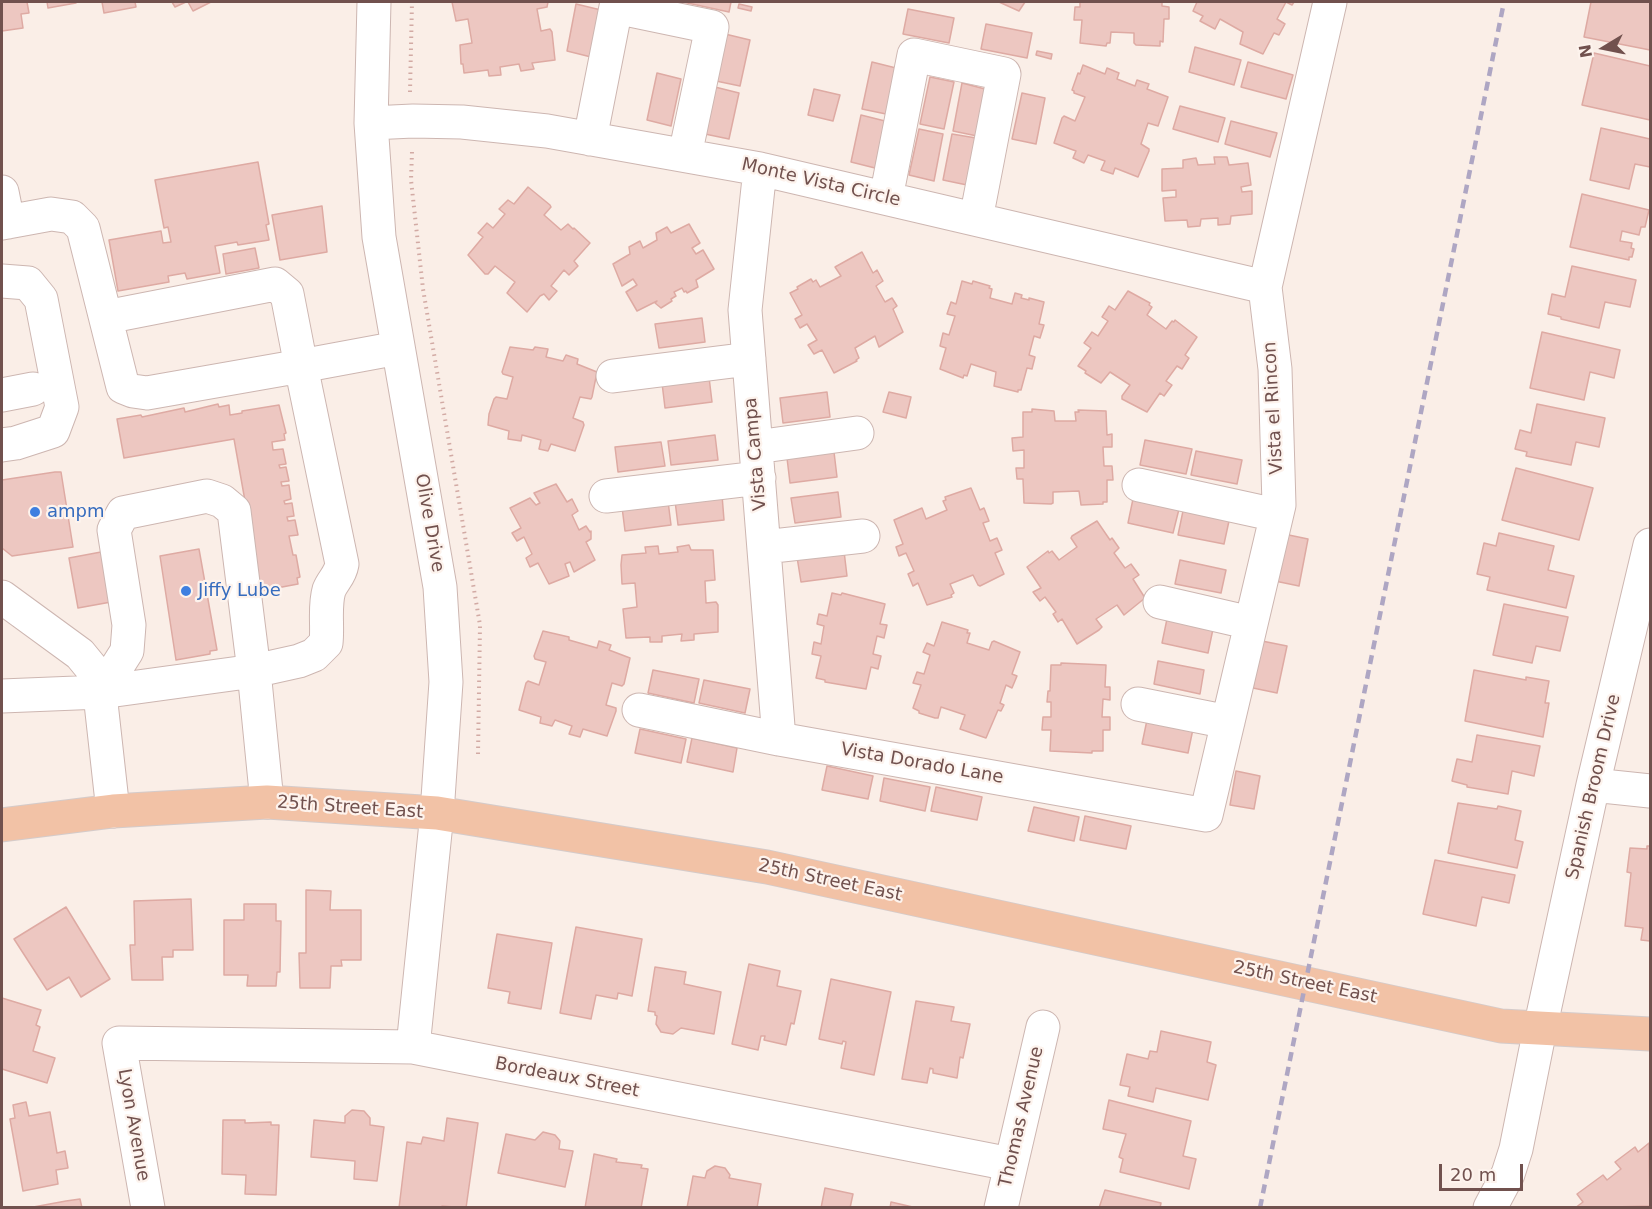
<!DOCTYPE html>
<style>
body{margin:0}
#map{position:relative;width:1652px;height:1209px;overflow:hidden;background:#faeee7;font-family:"DejaVu Sans",sans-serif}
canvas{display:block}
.frame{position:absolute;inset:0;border:3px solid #71514e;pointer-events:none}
.north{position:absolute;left:1574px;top:18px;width:60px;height:60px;-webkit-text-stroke:4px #fdf3ed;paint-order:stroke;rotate:260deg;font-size:16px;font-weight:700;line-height:24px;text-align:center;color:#71514e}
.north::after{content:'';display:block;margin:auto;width:21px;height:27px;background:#71514e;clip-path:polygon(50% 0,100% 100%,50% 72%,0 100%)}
.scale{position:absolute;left:1439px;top:1164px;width:84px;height:27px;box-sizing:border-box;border:3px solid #71514e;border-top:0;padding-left:8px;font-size:18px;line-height:21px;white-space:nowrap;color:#71514e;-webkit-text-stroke:4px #fdf3ed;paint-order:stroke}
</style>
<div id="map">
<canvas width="1652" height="1209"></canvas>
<div class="frame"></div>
<div class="north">N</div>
<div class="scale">20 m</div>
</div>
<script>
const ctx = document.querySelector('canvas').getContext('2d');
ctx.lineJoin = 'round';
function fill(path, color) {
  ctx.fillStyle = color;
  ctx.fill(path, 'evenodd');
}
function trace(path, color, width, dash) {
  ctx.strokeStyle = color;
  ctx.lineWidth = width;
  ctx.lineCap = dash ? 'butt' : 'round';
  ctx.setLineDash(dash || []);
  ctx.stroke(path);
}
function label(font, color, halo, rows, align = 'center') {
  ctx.font = font + ' "DejaVu Sans",sans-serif';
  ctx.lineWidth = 4.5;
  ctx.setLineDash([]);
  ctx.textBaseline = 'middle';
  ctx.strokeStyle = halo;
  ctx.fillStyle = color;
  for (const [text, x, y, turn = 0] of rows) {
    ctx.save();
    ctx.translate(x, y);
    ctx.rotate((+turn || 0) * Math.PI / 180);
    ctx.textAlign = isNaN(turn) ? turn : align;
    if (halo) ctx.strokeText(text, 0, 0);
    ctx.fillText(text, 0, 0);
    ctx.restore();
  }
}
const building = new Path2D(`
 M2,2h25l2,11 -8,1 2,14 -21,3z
 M47,2h29v1l-28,5z
 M102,2h33l1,5 -32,6z
 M172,2h14l-11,5z
 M188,2h23l-18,9z
 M452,2h96l-1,5 -10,2 4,22 9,-2 2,3 3,28 -23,3 2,6 -13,2 -2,-7 -19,3 1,8 -12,1 -1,-6 -24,3 -1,-9h-2l-1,-19 12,-2 -4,-24 -12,2z
 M683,2h48l-2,10z
 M999,2h26l-6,9z
 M1080,2h82v4l7,1v12h-5l-1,23 -3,-1v5l-24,-1 -2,-2v-10l-23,-1 -1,11h-3l-1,3 -26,-3 2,-23h-8l1,-13h5z
 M1197,2h97l-2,3 -6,-3 -9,17 8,5 -6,11 -5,-2 -11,21 -23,-10 3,-12 -23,-13 -5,10 -15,-8 3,-5 -10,-5z
 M1591,2h59v48l-66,-13z
 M576,4l25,6 -10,47 -24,-6z
 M739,4l13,3 -1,4 -13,-3z
 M908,9l46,9 -5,25 -46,-9z
 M986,24l46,9 -5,25 -46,-9z
 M725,34l25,6 -10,46 -24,-5z
 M1195,47l46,13 -7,25 -45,-13z
 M1037,51l15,3 -1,5 -15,-4z
 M1594,53l56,13v54l-68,-15z
 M872,62l24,6 -10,46 -24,-5z
 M1248,62l45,13 -7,24 -45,-12z
 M1083,65l22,9 2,-6 12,5 -2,6 18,7 2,-6 12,4 -2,5 21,8 -10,29 -10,-3 -7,21 8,5v2l-11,26 -23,-9 -2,6 -12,-4 4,-9 -17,-6 -4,8 -11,-5 3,-7 -22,-8 8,-25 2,-2 11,5 10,-24 -11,-4v-2l-2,-1 6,-17 2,1z
 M657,73l24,6 -10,47 -24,-6z
 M930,77l24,5 -10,47 -24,-5z
 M962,83l23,6 -8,47 -24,-5z
 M715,87l24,6 -10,46 -24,-5z
 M814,89l26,6 -7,26 -25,-6z
 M1022,93l23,5 -9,46 -24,-5z
 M1180,106l45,12 -7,24 -45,-13z
 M861,115l24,6 -10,47 -24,-6z
 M1231,121l46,12 -7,24 -45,-13z
 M1601,128l49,11v28l-15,-3 -6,25 -39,-9z
 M919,129l24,5 -9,47 -25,-6z
 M952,134l24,4 -9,47 -24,-5z
 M1214,157h13l2,8 19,-2 3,22 -10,2 1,5 10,-1v23l-21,2 -1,8 -12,1v-7l-17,1 -1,7 -12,1 -1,-7 -22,1 -2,-23 13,-1v-7l-14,1v-22l21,-1v-8l13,-2 2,7 17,-1z
 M258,162l11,62 -3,1 3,15 -31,5 -1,-3 -22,4 5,27 -33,6 -2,-6 -17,3 1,6 -51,9 -9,-51 52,-9 2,12 8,-1 -3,-15 -4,1 -9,-48z
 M528,187l22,18 1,2 -7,8 17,15 7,-6 5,5 1,-1 16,15 -16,18 4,5 -9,9 -5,-5 -13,16 6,5 -8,9 -5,-6 -4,2 -13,16 -20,-19 8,-11 -20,-16 -7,8h-3l-17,-19 15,-18 -5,-4 9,-10 6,5 12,-14 -6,-5 9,-9 6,4z
 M1582,194l67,16 -4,17h-4l-2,8 -17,-4 -2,10 12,2 -1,5 3,1 -2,8h-3v3l-59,-13z
 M322,206l5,46 -47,8 -8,-45z
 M689,224l11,19 -8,5 4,6 7,-4 11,19 -18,11 2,7 -11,6 -1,-2 -2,1 -2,-4 -8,4 2,4 -5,3 1,2 -11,7 -6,-5 2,-2 -20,10 -11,-19 11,-7 -4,-6 -11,7 -9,-22 17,-10 -1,-7 11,-6 3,7 14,-8 -1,-7 11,-6 4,6z
 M255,248l4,20 -33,6 -3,-20z
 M862,252l11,21 4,-3 6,11 -7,5 9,16 7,-4 5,8 -4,3 10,23 -24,15 -4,-11 -20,12 4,10 -3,2 1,1 -23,12 -12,-23 -8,4 -6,-9 9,-5 -10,-16 -7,4 -5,-9 7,-4 -12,-22 8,-4 -1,-2 14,-8 2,3 3,-2 4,7 21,-11 -6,-9z
 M1572,266l64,14 -6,27 -25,-5 -6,26 -38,-9v-2l-13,-3 4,-20 13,3z
 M962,281l10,3 1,-3 17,5 -1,2 3,1 -2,9 22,6 3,-11 7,2 -1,3 8,2v-2l15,4 -5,22 5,1 -4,13 -6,-2 -5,19 6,2 -3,12 -5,-1 -6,22h-3v2l-24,-6 2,-14 -25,-8 -4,12 -3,-1 -1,3 -23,-9 6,-21 -6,-2 3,-13 6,2 6,-19 -8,-2 4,-12 5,2z
 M1128,291l22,12 -1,2 3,2 -5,8 19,14 6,-8 2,1 1,-2 22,17 -12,18 4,3 -7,11 -5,-3 -11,15 6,4 -8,11 -4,-3 -13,19 -25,-13v-3l8,-11 -20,-13 -9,11 -16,-10 1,-2 -8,-5 13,-18 -7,-5 8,-11 6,4 10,-15 -6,-4 7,-11 6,4z
 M702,318l3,24 -46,6 -4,-24z
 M1542,332l78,18 -6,28 -24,-6 -6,28 -54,-12z
 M510,347l23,3 2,-3 13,2 -2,8 17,4 3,-6 12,4 -1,5 20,8 -5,25 -1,2 -11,-2 -7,21 10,4 1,3 -9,26 -24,-7 -3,7 -9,-2 2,-9 -19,-5 -1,6 -13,-2 1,-8 -21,-6 1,-11 5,-15 2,-2 11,2 6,-22 -10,-3 -1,-2z
 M709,377l3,25 -47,6 -3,-25z
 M827,392l3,25 -47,6 -3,-25z
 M889,392l22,5 -5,21 -23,-6z
 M218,404l1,3 10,-2 1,10 12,-2v-2l37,-6 7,28 -2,1 1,6 -13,2 1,8 10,-1 3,15 -7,1 1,3 6,-1 3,14 -8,1 1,4 7,-1 2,14 -7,2 1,3 7,-1 2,13 -7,1 1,4 7,-1 3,15 -9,1 4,19h3l4,22 -3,1 1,6 -37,7 -27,-152 -110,19 -7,-39 24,-4 1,2 42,-9 1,4z
 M1537,404l68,14 -6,29 -23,-5 -5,23 -45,-9 1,-4 -12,-3 5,-19 11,3z
 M1032,409l22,2 1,10h21l-1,-9h4l-1,-2 28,1 1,24 5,-1v13h-9l1,19h8l1,14h-6v22h-4v2l-22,1 -2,-14 -26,1v11l-2,1 -27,-1 -1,-24h-6l-1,-11h8v-18l-11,1 -1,-13 11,-1v-25h9z
 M715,435l3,25 -47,5 -3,-24z
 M1145,440l47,9 -6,25 -46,-9z
 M661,442l4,24 -47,6 -3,-25z
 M1196,451l46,9 -5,24 -46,-9z
 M834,452l3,25 -47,6 -3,-25z
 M1516,468l77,20 -14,52 -77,-20z
 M55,472h6l12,75 -61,9 -10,-8v-68z
 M556,484l11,18 5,-3 6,12 -6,4 7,15 7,-4 4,6 1,-1v8l-5,3 9,18 -21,12 -4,-10 -5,2 4,12 -20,8 -11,-21 -8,4 -4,-9 6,-4 -8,-17 -7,4 -5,-8 9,-5 -11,-20 20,-10 6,7 4,-2 -6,-10z
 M971,488l9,22 4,-2 5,13 -6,2 7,18 7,-3 5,12 -7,3 9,21 -24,12 -2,-1 -5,-10 -23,9 4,9 -3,2 1,2 -25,8 -9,-22 -5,3 -5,-12 6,-3 -8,-18 -7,3 -3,-9 7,-3 -9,-24 28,-12 4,11 21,-9 -4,-9 3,-1 -1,-3z
 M838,492l3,25 -46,6 -4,-25z
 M722,495l2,25 -46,5 -3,-24z
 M1133,499l46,10 -6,24 -45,-10z
 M668,501l3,24 -46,6 -3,-24z
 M1183,511l46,10 -5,23 -46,-9z
 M1097,521l13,19 2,-2 7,10 -5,5 11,15 6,-4 8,11 -6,4 12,19 -21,17 -7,-10 -21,14 6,8 -3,3 -22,14 -15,-25 -4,3 -5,-8 3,-2 -11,-15 -5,4 -7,-9 8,-4 -14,-21 21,-16 1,2 3,-2 7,9 18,-13 -6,-9 1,-2z
 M1499,533l55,13 -6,24 26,6 -8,32 -79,-18 3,-13 -13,-3 7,-31 12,3z
 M1284,534l24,5 -9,47 -24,-5z
 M689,545l2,5h22l2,30 -10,1 1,22 10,-1 2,3v27l-24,2v6l-13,1 1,-7 -20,2v6h-12v-5l-24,1 -3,-29 14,-2 -2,-24 -13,1 -1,-19 1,-10 24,-2 -1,-6 13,-1 1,8 19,-2 -1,-5z
 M199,549l18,101 -7,1v3l-34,6 -16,-104z
 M844,551l3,25 -46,6 -4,-25z
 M101,552l10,50 -33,6 -9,-50z
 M1180,560l46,10 -5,23 -46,-9z
 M832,593l9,2 1,-2 43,11 -5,20 7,1 -3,13 -7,-2 -4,18 8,2 -3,13 -7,-2 -5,22 -41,-7v-2l-9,-2 5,-22 -9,-2 2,-12 7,2 3,-18 -7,-2 2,-10 8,2z
 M1504,604l64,13 -8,34 -24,-5 -4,17 -39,-8z
 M1167,619l46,10 -5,24 -46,-10z
 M942,622l26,8 -1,3h3l-3,10 22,7 3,-8 2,-1 26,11 -8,22 5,2 -5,12 -6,-3 -6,18 4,2 -3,6 -3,-1 -12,28 -26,-9 5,-14 -24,-8 -3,11h-3l-16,-5v-2l-6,-3 8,-23 -8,-2 4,-11 7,2 6,-19 -7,-3 4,-9 7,3z
 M543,631l26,6v3l28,8 2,-7 12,4 -2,5 21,8 -6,26 -2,2 -10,-3 -6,22 10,3v3l-9,25 -24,-7 -3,8 -11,-3 3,-8 -17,-6 -3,6 -12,-3 1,-6 -22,-7 7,-27 2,-2 11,4 7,-23 -11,-3 -1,-3z
 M1262,641l25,5 -10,47 -24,-5z
 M1158,661l46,9 -4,24 -46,-10z
 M1061,663l45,2 -1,22h5v13l-7,-1 -1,18h8v13h-7v21h-11v2l-42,-2 1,-21h-9l1,-13h8v-15h-4l1,-11h2l1,-26h10z
 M653,670l46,9 -5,24 -46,-10z
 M1474,670l52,10v-3l23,4 -4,22h4l-6,34 -78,-16z
 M704,680l46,9 -5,24 -46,-10z
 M1147,720l46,9 -5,24 -46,-9z
 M640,729l46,10 -5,24 -46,-10z
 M1477,735l63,11 -6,30 -22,-5 -4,23 -41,-7v-2l-15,-4 5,-22 15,3z
 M692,738l45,10 -4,24 -46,-10z
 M827,766l46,10 -5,23 -46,-9z
 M1236,771l24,5 -6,33 -24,-4z
 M884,778l46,9 -5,24 -45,-10z
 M936,787l46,10 -5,23 -46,-9z
 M1458,803l39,6 1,-3 23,5 -6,29 8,2 -6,26 -69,-15z
 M1034,807l45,10 -5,24 -46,-10z
 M1085,816l46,10 -5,23 -46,-9z
 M1647,846h3v95l-9,-1 2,-12 -18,-2 6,-53 -4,-1 3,-24 17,1z
 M1435,860l80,15 -6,28 -27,-6 -6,29 -53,-12z
 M306,890l25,1 -1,19h31v50h-20l1,6h-11l-1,22h-30l-1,-35h7z
 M191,899l2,51h-20v7h-11l1,23h-31l-2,-35h5l-1,-44z
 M244,904h32v17h5l-1,51h-3l-1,14h-29l1,-11h-24v-55h20z
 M66,907l44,72 -29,18 -12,-20 -22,13 -33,-51z
 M576,927l66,12 -10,57 -14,-3 -1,6 -21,-4 -5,24 -31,-6z
 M497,934l55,9 -11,66 -33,-6 2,-11 -22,-4z
 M749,964l31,7 -3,15 24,5 -7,33 -3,-1 -5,22 -22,-5 1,-4h-4l-3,14 -26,-6z
 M655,967l31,5 -2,12 37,8 -7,42 -33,-6 -8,6 -12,-2 -5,-8 1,-8 -2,-1v-3l-7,-1z
 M831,979l60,13 -17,83 -33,-7 5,-26 -3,-1 -1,3 -23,-5z
 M2,998l39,12 -5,15 4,2 -7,24 22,7 -8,25 -45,-14z
 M916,1001l38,6 -3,14 19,3 -7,34 -3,-1 -3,21 -24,-5v-4l-3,-1 -3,15 -25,-4z
 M1161,1031l50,11 -4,20 9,3 -8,35 -52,-12 -3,14 -25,-6 2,-9 -10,-2 7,-31 21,5 2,-8 7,1z
 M1109,1100l82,21 -8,35 13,3 -7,30 -69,-17 3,-13 -4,-2 7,-23 -23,-5z
 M26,1102l3,14 21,-4 7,41 8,-2 3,17 -12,2 2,14 -35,7 -13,-72 5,-1 -2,-13z
 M352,1110l12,1 6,7v7l14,2 -7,54 -23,-2 1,-18 -44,-4 3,-37 31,3v-7z
 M447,1118l31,5 -12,85 -24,-2v2h-43l8,-66 14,2 2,-7 21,4z
 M223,1120h22v3l26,-1v3h8l-3,70 -31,-1 1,-19 -24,-1z
 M543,1132l12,3 5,6 -1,8 14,2 -8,36 -67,-14 8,-39 29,6z
 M1649,1143l1,63 -75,2 8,-6 -6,-8 26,-19 4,5 14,-11 -6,-7 20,-15 3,5z
 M594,1154l23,5 -1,3 26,3 -1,3 7,1 -7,39h-56z
 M715,1166l10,2 5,7 -1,3 32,6 -4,24h-70l6,-32 12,2 2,-7z
 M825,1188l28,6 -3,14h-29z
 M1105,1190l56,13 -1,5h-61z
 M80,1199l2,9h-54l38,-7z
 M891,1202l26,6h-27z`);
fill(building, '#edc7c1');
trace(building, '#deaaa3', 1.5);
const minor = new Path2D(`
 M374,2l-3,121 8,114 61,350 6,95 -9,131 -24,234
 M371,123l42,-2 49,1 85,9 213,38 505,118
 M590,139l26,-132 96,20 -27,128
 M760,169l-15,141 34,429
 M2,192l6,30
 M886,198l28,-143 90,19 -28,145
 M2,223l49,-9 21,3 11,11 40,159 10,4 14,2 154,-27 41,198c-2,12 -9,16 -13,26 -5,17 -1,36 -3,53l-12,12 -15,6 -45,10 -153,21 -99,4
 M2,281l26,2 13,16 21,108 -9,24 -37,12 -14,2
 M106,317l169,-33 12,10 14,72 97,-18
 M613,376l136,-17
 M2,395l31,-6
 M756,447l101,-14
 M1139,485l137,30
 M606,496l153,-18
 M764,547l99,-11
 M2,597l78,57 18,22 15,135
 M1160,602l91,21
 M101,692l26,-41 2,-26 -15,-95 9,-17 84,-17 15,5 12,10 20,160 13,131
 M1138,704l90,18
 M639,710l140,29 427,76 73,-310 -4,-136 -10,-82 65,-285
 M1593,785l57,6
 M148,1208l-29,-165 294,4 597,117
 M1001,1208l42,-181
 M1490,1208l18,-34 8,-25 24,-120 53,-244 57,-240`);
const major = new Path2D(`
 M2,825l111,-14 154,-9 170,11 330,54 734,159 149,8`);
trace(minor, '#cdb6b1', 35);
trace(major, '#d4cbca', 35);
trace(new Path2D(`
 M410,92l2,-90
 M412,152l-1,28 12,109 57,336 -2,130`), '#d2aaa4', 4, [1.5, 4.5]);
trace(minor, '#fff', 33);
trace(major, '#f2c2a6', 33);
trace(new Path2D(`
 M1260,1208l244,-1206`), '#aea6c3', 4.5, [9, 6]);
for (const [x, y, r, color] of [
 [35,512,6,"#3f7fe0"],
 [186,591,6,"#3f7fe0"]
]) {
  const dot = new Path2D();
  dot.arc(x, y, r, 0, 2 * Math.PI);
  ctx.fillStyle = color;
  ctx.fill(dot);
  trace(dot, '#fdf3ed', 2);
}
label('18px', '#71514e', '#fdf3ed', [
 ["Monte Vista Circle",821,183,13],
 ["Vista el Rincon",1274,408,-93],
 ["Vista Campa",756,454,-95],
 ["Olive Drive",429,523,80],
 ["Vista Dorado Lane",922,764,10],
 ["Spanish Broom Drive",1594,787,-77],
 ["25th Street East",350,808,4],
 ["25th Street East",830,881,12],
 ["25th Street East",1305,983,12],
 ["Bordeaux Street",567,1078,11],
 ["Thomas Avenue",1022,1117,-77],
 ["Lyon Avenue",133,1125,80]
]);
label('18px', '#366cbe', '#fdf3ed', [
 ["ampm",47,512],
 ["Jiffy Lube",198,591]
], 'left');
</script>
